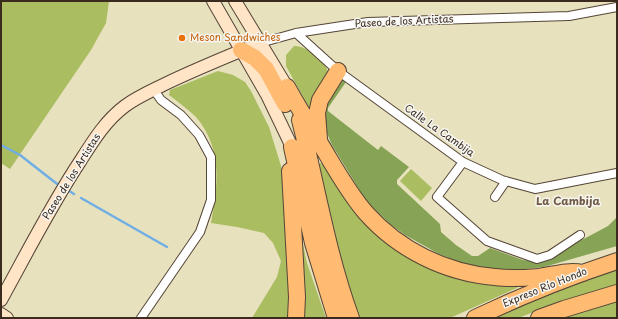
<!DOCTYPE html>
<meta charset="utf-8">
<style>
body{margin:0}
#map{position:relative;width:618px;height:319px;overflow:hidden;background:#e7e1be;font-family:"Playpen Sans",sans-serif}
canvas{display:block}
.frame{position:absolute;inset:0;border:2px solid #3b2a1e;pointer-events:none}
</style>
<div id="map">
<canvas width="618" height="319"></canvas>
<div class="frame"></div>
</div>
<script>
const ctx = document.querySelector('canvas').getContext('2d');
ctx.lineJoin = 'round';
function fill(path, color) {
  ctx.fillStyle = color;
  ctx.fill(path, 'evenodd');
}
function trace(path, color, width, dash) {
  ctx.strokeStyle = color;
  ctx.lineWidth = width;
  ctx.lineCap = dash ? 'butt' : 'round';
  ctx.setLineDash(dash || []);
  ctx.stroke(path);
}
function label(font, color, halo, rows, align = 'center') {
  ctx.font = font + ' "Playpen Sans",sans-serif';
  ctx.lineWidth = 3;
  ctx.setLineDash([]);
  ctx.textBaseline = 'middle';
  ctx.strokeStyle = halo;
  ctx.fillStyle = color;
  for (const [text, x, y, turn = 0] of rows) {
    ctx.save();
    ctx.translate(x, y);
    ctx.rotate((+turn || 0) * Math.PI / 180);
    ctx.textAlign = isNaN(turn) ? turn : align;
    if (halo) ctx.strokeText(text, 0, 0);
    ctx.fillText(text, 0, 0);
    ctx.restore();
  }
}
fill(new Path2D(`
 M1,1h108l-3,22 -15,27 -81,119 -9,-6z
 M294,46c13,0 31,13 34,26l-17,35 -3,-1 -22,-40v-11z
 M218,71l15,4 12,7 6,9 18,36 12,39 5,43 4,109h-38l25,-41 4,-16 -8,-18 -9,-10 -27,-6 -26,-4c7,-38 12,-74 -15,-106 -8,-8 -18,-15 -27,-22l1,-5z
 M320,163l4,1 49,67 145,53 -1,4 -67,30h-94l-12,-31 -26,-120z
 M411,169l21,19 -11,13 -21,-20z
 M298,221l9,42 19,55h-27z
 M617,267v18l-62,19 -37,14h-34z
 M617,299v19h-57z`), '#aabd60');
fill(new Path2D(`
 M341,79l4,1 1,2 -18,26v3l50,39 3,-4 28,21 -12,13v4l43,40 1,8 15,13 16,11h6l12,-8 33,12 9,1 16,-3 60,-32 9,-9v29l-73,21 -27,3 -23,-1 -32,-6 -23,-9 -34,-19 -15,-11 -24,-23 -34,-56 -6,-14 -3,-19 4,-17z`), '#87a456');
trace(new Path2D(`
 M1,145l19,10 32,25 8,6
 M66,189l8,5
 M81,198l86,49`), '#71aee3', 2.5);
const street = new Path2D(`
 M296,33l42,38 125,91 39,18 33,9 82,-16
 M260,43l36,-10 72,-11 201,-6 48,-9
 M463,162l-26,35 50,44 50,18 13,-4 30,-20
 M495,197l11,-16
 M141,318l59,-86 11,-32v-43l-12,-22 -18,-20 -20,-15 -7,-10`);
const secondary = new Path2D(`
 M213,1l54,94 25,52
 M235,1l52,86
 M1,300c26,-47 50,-95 80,-140 12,-19 25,-40 44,-54 12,-9 26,-15 40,-22 31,-15 63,-28 95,-41
 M1,314l6,4`);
const highway = new Path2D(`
 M241,50l14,8 11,11 19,35
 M287,87c14,25 29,49 43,73 11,18 22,37 36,53 33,37 80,60 129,64 15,2 28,1 43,0 15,-2 29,-7 45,-4
 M300,120l3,12c15,62 26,126 48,186
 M319,139l-2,-26 3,-13 18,-29
 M292,147l21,96 23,75
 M290,171l7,126 -1,21
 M475,318c46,-22 93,-41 142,-57
 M539,318l25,-9 53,-16`);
trace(street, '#554536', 10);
trace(secondary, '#554536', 14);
trace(highway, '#554536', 18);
trace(street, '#fff', 8);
trace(secondary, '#ffe4c6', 12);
trace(highway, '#ffbb71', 16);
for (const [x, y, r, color] of [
 [182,38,4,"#e8710a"]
]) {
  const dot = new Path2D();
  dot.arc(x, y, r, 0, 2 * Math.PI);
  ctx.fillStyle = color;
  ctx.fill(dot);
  trace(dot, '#f6f6f2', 1.5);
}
label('10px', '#3b2a1e', '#f6f6f2', [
 ["Paseo de los Artistas",404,22,-3],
 ["Calle La Cambija",439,131,35],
 ["Paseo de los Artistas",72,177,-58],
 ["Expreso Río Hondo",545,288,-22]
]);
label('10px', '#c56008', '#f6f6f2', [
 ["Meson Sandwiches",190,38]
], 'left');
label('bold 11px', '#725a44', '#f6f6f2', [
 ["La Cambija",568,202]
]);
</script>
